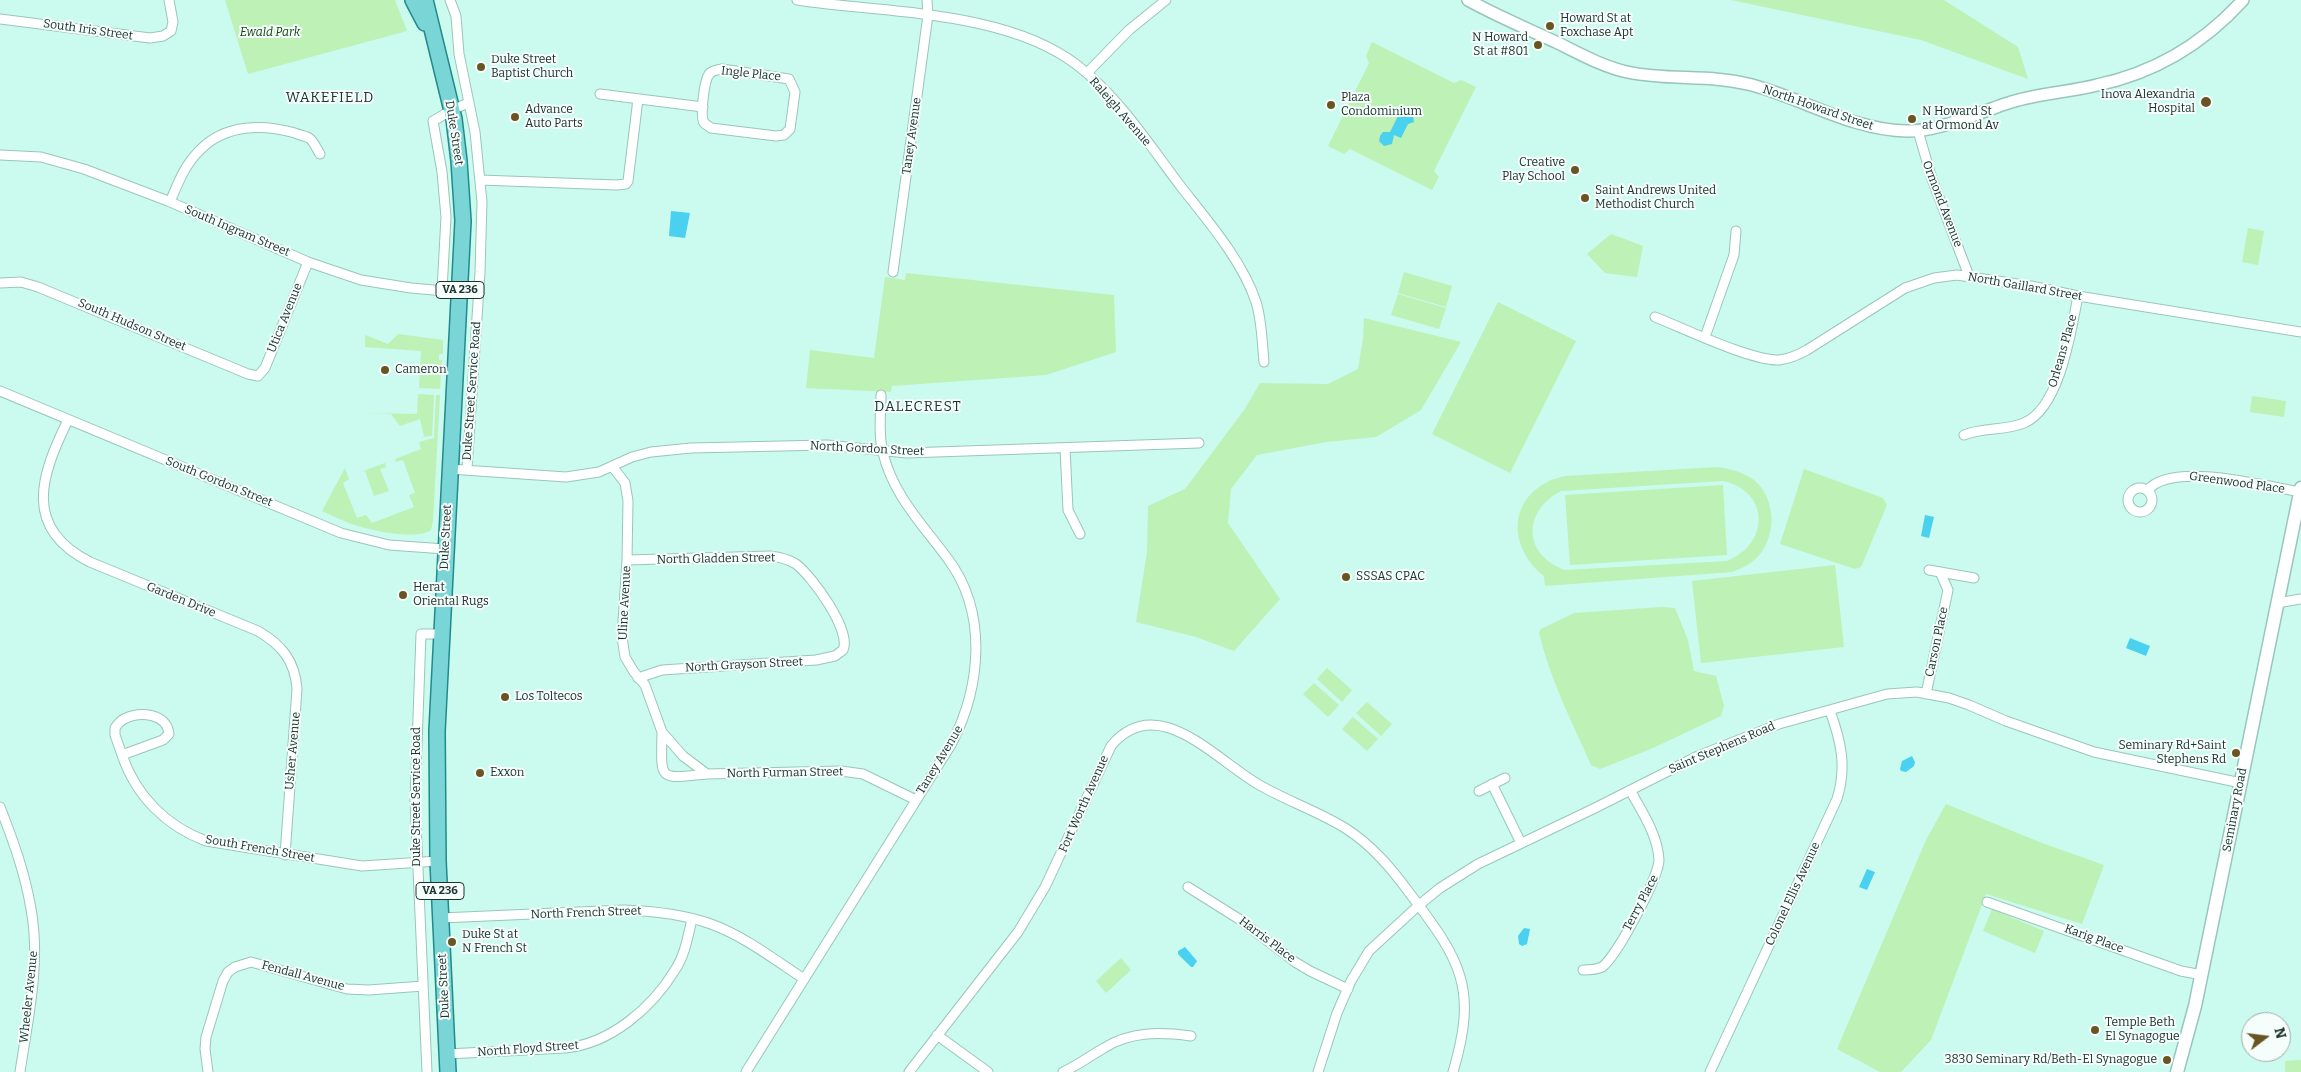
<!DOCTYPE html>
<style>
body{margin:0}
#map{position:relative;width:2301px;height:1072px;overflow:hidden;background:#cbfaee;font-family:Bitter,serif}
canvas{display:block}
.north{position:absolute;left:2241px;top:1012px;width:50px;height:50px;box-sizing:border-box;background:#f5fefb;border:1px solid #a0aca9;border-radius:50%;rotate:75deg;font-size:14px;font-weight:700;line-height:20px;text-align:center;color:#20322e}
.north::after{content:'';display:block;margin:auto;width:18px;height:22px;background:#695523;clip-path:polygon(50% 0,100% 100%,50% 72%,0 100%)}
</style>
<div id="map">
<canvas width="2301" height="1072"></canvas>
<div class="north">N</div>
</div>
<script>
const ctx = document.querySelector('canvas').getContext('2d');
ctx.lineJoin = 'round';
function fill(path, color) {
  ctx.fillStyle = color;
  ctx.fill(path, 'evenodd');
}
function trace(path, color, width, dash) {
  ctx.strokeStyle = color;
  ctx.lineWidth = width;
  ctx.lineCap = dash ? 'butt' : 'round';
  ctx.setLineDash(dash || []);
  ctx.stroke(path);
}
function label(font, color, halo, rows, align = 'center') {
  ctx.font = font + ' Bitter,serif';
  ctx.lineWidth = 4;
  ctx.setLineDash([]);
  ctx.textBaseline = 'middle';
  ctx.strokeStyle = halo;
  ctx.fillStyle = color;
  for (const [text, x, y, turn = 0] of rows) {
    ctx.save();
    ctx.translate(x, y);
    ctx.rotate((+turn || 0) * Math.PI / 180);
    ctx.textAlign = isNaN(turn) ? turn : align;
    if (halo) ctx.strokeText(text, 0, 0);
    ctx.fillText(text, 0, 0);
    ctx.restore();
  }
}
fill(new Path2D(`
 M225,0h170l12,31 -159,43z
 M1731,0h213l74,47 10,32 -107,-39z
 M1372,42l82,41 7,-3 15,7 -42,84 5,6 -7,13 -82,-41 -6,5 -16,-8 41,-83 -3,-7z
 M2248,228l16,3 -6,34 -16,-3z
 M1611,234l32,12 -6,31 -32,-4 -18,-19z
 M1404,272l48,14 -6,21 -48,-14z
 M906,273l208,22 2,57 -70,23 -154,11 -1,6 -85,-4 4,-38 64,8 11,-81 20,3z
 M1398,294l48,14 -7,21 -48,-14z
 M1498,302l78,39 -66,132 -78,-39z
 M1364,318l97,24 -40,68 -45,27 -50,5 -69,13 -26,34 -3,34 52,76 -46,52 -38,-14 -60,-15 11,-70 1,-46 37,-17 59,-79 16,-27 68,1 30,-15 5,-30z
 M398,334l45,6v14h-4v6h3l-2,29 -21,-1 2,-37 -56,-4v-12l23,9z
 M418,394l16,1 -2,41 -12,1 4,-1 -4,-17 -20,7 -9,-12 -26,-1 52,1z
 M436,395h4l-7,126 -2,9c-13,10 -58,1 -73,-4 -12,-3 -24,-10 -36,-15l23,-43 4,11 -6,4 14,35 9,-3 6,8 42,-16 -5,-12 6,-2 -12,-33 -7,2 -1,-3 26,-10 -2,-7 15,-4z
 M2252,396l34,5 -2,16 -34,-5z
 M385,463l1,4 -6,2 9,22 -15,5 -9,-25 -7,2z
 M1718,467c13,2 25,5 36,13 21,17 23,53 6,74 -7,9 -17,14 -28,18l-187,14 -1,-10c-33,-26 -38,-72 3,-94 5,-3 12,-4 18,-6zM1723,481c47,10 47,63 4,80l-162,9c-42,-15 -43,-59 -4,-79z
 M1804,469l79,29 4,7 -26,62 -6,2 -75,-25z
 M1723,485l4,70 -157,10 -5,-70z
 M1835,565l9,82 -143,16 -9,-82z
 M1662,607l13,1 13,32 6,31 22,5 8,30 -3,10 -68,32 -53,21 -9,-4c-19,-43 -41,-86 -52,-132l2,-4 33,-16z
 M1327,668l25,22 -10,12 -25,-23z
 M1314,683l25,22 -11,12 -25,-23z
 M1367,702l25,22 -11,12 -25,-23z
 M1353,717l25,22 -11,12 -25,-22z
 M1946,804l96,39 62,22 -22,59 -96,-30 -55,146 -30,32h-21l-43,-23 89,-209z
 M1992,909l52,22 -9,22 -52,-22z
 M1121,958l10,12 -25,23 -10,-12z
 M2301,1060v12h-16v-11z`), '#bdf1b6');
fill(new Path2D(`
 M1399,114l7,3 7,-2 1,7 -6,2 -7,14 -7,-3 -2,9 -8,2 -5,-5 1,-5 3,-4h7z
 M671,211l19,2 -5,25 -16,-2z
 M1925,515l9,2 -5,21 -8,-2z
 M2130,638l20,8 -4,10 -20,-8z
 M1912,756l3,6 -1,4 -8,6 -5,-1 -1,-2 2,-8z
 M1867,869l8,3 -8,18 -8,-3z
 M1524,928l6,1 -3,15 -5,2 -3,-2 -1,-8z
 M1185,947l12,14 -4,6h-2l-13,-13v-3z`), '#4ad1ef');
const minor = new Path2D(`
 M450,0l6,16 3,38 16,78 7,70 -2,70 -13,197
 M797,0c86,13 209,10 280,65 43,33 73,81 105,123 26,33 61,74 74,114 6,19 6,40 8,60
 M0,19l150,19 13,-2 8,-5 2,-9 -4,-22
 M722,69l67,10 6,13 -5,37 -6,6 -8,1 -65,-8 -7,-5c-4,-8 0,-44 6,-50 4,-3 7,-3 12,-4z
 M1087,73l42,-43 37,-30
 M600,94l103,13
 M1918,131l14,48 37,97
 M0,155l41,2 43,12 84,32 140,61 53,18 50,8 68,6
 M480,180l137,5 9,-1 2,-3 10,-82
 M170,202c8,-19 15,-38 31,-53 25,-25 62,-25 94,-16 4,2 11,3 14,5 5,3 8,12 11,16
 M893,272l35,-257 -1,-15
 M0,283l21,-1 17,5 210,87 10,2 7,-8 43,-106
 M442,290l4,-73 -4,-45 -9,-51 19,-11 16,-7
 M1655,317c28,11 96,44 124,43 10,-1 19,-5 28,-10l98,-62 29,-10 23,-3 74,11 47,10 223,36
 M1705,337l29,-82 2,-24
 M0,391l341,142 48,12 56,4
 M68,420c-27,55 -46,108 22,142l168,69c24,14 37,30 39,58l-12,166
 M1964,435c19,-8 41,-4 60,-12 36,-15 47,-92 54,-127
 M1065,448l3,62 12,24
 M612,466l13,17 3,18 -1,59 -5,77 3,20 9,15 11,13 17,47 21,24 24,18 134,-3 22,3 53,26
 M449,469l117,8 33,-5 33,-15 19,-5 40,-4 136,-3 80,8 292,-10
 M2128 500a12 12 0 1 1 24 0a12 12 0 1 1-24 0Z
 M2148,490c24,-29 118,-4 152,2
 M627,560l143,-4c9,1 18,3 26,8 16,12 56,67 47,86l-8,6 -19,4 -154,10 -24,8
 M1929,570l45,8
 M2277,603l24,-4
 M1926,694l22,-104 -8,-18
 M662,732c-1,50 -4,47 45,42
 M122,755l-7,-20v-7c2,-3 5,-7 9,-9 16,-8 43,-6 45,15l-6,6 -41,15c14,41 44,71 84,86l156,25 76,-5
 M1492,784l29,59
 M1479,791l26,-13
 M0,807c13,33 25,66 31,102 10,54 -3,109 -11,163
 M1188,887l51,32 56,43 15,9 38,18
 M1987,902l194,69 21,4
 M441,918l183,-8c29,1 59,4 87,14 33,12 64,36 93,55
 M1583,970c7,0 13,0 19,-3 14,-9 57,-90 57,-107 -1,-25 -18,-50 -29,-70
 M937,1035l51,37
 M447,1054l118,-6c45,-4 87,-40 110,-78 10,-15 13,-34 17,-51
 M208,1072l-3,-23 1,-12 17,-56 5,-9 7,-5 16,-5 96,27 22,1 54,-4
 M427,1072l-12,-271 6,-167h21
 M746,1072l206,-329c29,-57 36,-130 -4,-184 -25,-34 -55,-64 -65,-106 -5,-18 -2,-40 -2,-58
 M909,1072l109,-140 27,-45 66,-141c47,-57 107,17 152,41 27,15 56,25 82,41 27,17 47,41 66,67 50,66 67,93 42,177
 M1063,1072c15,-7 27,-16 41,-24 27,-17 57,-16 87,-12
 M1318,1072l19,-59 14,-32 18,-30 50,-46 21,-17 38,-24 117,-56 103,-52 81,-32 108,-30 30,-2 32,6 20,7 37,16 88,31 147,31
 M1710,1072l127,-273c10,-32 4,-58 -7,-88`);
const tertiary = new Path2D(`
 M1468,0c29,16 60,29 90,43 22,11 46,24 69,29 42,9 84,2 125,13 52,14 100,45 155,46 34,1 75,-21 108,-30 27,-8 55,-9 82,-16 57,-12 107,-42 146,-85`);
const secondary = new Path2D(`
 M2177,1072l18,-66 106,-518`);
const primary = new Path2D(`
 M413,0l12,23
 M425,0l29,119 5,42 4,60 -26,510 1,130 10,211`);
trace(minor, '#99c6bc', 11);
trace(tertiary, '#99c6bc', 14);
trace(secondary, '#99c6bc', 15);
trace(primary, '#218a8a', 18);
trace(minor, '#fff', 9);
trace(tertiary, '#fff', 11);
trace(secondary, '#fff', 12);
trace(primary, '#7ad5d7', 15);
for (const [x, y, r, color] of [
 [1550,26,5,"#695523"],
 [1538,45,5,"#695523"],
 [481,67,5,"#695523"],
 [2206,102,6,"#695523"],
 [1331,105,5,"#695523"],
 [515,117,5,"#695523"],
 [1912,119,5,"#695523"],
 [1575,170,5,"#695523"],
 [1585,198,5,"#695523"],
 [385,370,5,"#695523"],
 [1346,577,5,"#695523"],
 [403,595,5,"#695523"],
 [505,697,5,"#695523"],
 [2236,753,5,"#695523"],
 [480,773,5,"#695523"],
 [452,942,5,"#695523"],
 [2095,1030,5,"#695523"],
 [2167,1060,5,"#695523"]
]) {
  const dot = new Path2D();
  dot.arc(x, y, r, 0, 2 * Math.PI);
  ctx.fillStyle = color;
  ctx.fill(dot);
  trace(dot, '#f5fefb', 2);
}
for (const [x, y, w] of [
 [460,290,48],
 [440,891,48]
]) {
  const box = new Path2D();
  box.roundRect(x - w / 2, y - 8.5, w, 17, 4);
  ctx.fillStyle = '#f5fefb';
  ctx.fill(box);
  trace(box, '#20322e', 1);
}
label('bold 11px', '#20322e', null, [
 ["VA 236",460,290],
 ["VA 236",440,891]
]);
label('12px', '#20322e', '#f5fefb', [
 ["Howard St at",1560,19],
 ["Foxchase Apt",1560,33],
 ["N Howard",1528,38,"right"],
 ["St at #801",1528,52,"right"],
 ["Duke Street",491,60],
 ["Baptist Church",491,74],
 ["Inova Alexandria",2195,95,"right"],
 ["Hospital",2195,109,"right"],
 ["Plaza",1341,98],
 ["Condominium",1341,112],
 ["Advance",525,110],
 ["Auto Parts",525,124],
 ["N Howard St",1922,112],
 ["at Ormond Av",1922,126],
 ["Creative",1565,163,"right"],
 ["Play School",1565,177,"right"],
 ["Saint Andrews United",1595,191],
 ["Methodist Church",1595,205],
 ["Cameron",395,370],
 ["SSSAS CPAC",1356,577],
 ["Herat",413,588],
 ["Oriental Rugs",413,602],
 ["Los Toltecos",515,697],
 ["Seminary Rd+Saint",2226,746,"right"],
 ["Stephens Rd",2226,760,"right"],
 ["Exxon",490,773],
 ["Duke St at",462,935],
 ["N French St",462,949],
 ["Temple Beth",2105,1023],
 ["El Synagogue",2105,1037],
 ["3830 Seminary Rd/Beth-El Synagogue",2157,1060,"right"]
], 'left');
label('12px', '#20322e', '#f5fefb', [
 ["South Iris Street",88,30,8],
 ["Ingle Place",751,74,6],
 ["North Howard Street",1818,108,19],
 ["Raleigh Avenue",1120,112,49],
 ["Duke Street",454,133,81],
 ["Taney Avenue",912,136,-82],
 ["Ormond Avenue",1942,204,69],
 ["South Ingram Street",237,231,23],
 ["North Gaillard Street",2025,287,10],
 ["Utica Avenue",285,318,-68],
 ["South Hudson Street",132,325,23],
 ["Orleans Place",2063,351,-74],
 ["Duke Street Service Road",472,391,-86],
 ["North Gordon Street",867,449,3],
 ["South Gordon Street",219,482,22],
 ["Greenwood Place",2237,483,8],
 ["Duke Street",446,537,-87],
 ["North Gladden Street",716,559,-1],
 ["Garden Drive",181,600,22],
 ["Uline Avenue",625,603,-87],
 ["Carson Place",1937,642,-78],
 ["North Grayson Street",744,665,-3],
 ["Saint Stephens Road",1722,748,-23],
 ["Usher Avenue",293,751,-85],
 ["Taney Avenue",940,760,-59],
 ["North Furman Street",785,773,-1],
 ["Duke Street Service Road",417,797,-90],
 ["Fort Worth Avenue",1084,804,-66],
 ["Seminary Road",2235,810,-79],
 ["South French Street",260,849,10],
 ["Colonel Ellis Avenue",1793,894,-65],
 ["Terry Place",1641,903,-62],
 ["North French Street",586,913,-2],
 ["Karig Place",2094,939,20],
 ["Harris Place",1267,940,37],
 ["Fendall Avenue",303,976,15],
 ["Duke Street",444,986,-93],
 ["Wheeler Avenue",29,997,-84],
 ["North Floyd Street",528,1049,-4]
]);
label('italic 12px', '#164211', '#f5fefb', [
 ["Ewald Park",270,33]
]);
ctx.letterSpacing = '1px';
label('14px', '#20322e', '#f5fefb', [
 ["WAKEFIELD",330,98],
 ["DALECREST",918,407]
]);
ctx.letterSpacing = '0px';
</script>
